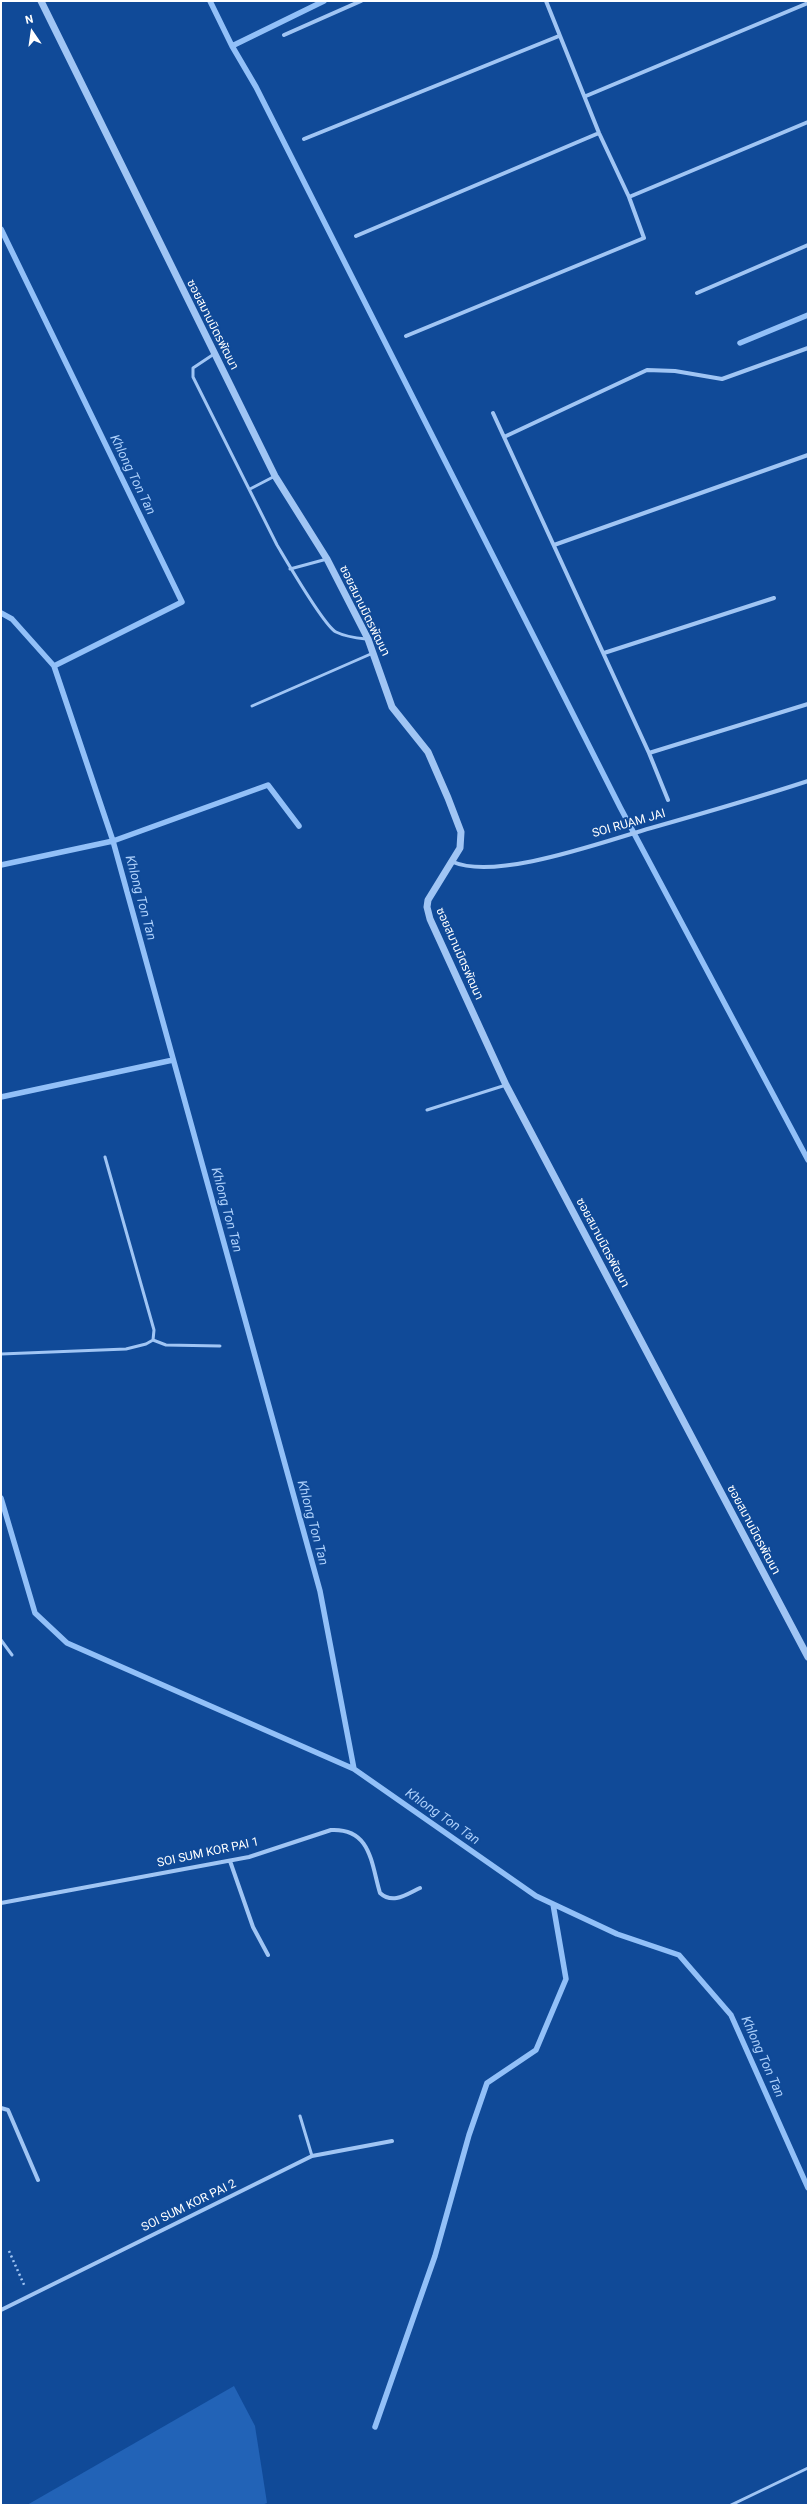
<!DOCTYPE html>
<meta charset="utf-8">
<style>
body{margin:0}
#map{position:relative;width:809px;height:2506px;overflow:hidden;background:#104a98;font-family:Roboto,sans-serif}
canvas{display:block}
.frame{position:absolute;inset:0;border:2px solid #fff;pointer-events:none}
.north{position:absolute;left:12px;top:12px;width:40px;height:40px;-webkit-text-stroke:3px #104a98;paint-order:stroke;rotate:347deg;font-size:11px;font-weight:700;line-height:16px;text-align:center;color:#fff}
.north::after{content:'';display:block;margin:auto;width:14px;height:18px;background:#fff;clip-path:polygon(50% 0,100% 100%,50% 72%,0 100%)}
</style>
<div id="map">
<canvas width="809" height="2506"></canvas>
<div class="frame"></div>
<div class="north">N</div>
</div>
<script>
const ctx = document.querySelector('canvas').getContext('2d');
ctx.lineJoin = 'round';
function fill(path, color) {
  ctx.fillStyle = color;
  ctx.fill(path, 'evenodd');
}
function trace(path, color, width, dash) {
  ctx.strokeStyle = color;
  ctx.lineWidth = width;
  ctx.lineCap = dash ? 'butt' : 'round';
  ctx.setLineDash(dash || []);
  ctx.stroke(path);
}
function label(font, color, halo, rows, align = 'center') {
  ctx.font = font + ' Roboto,"Noto Sans Thai",sans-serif';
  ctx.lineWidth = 4;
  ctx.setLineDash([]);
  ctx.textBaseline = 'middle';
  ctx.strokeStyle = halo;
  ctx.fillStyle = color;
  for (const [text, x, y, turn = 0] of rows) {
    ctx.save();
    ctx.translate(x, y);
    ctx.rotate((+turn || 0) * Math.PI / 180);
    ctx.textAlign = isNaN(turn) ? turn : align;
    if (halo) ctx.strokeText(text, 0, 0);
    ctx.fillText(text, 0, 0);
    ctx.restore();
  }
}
fill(new Path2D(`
 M234,2386l21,40 12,77 -5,2h-235z`), '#2263b7');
trace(new Path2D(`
 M210,1l22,45 24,41 364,720 188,353
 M232,46l92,-45
 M1,229l181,373 -128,64 59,175 207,750 34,178 182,127 81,38 62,21 52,60 77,173
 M740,343l68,-28
 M1,613l11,6 42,47
 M1,865l112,-24 155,-56 31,41
 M1,1097l172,-37
 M1,1498l34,115 32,30 287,126
 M375,2427l60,-171 34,-121 18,-52 49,-33 30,-71 -13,-75`), '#92c0f8', 5.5);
trace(new Path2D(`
 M9,2251l16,36`), '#a0c5f4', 2.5, [2, 3]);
trace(new Path2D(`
 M214,354l-21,14v9l84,168c9,15 47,81 59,87 10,5 20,6 30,7
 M250,489l25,-13
 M290,569l37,-10
 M252,706l121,-53
 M427,1110l79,-25
 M153,1340l13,5 54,1
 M1,1354l125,-5 20,-5 7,-4 1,-10 -49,-173
 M1,1640l11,15
 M300,2116l12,40
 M731,2505l77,-37`), '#a0c5f4', 3);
trace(new Path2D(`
 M284,35l77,-34
 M586,96l222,-93
 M304,139l255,-103
 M629,197l179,-75
 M356,236l243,-103
 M697,293l111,-48
 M406,336l238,-98 -15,-41 -30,-64 -53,-132
 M493,413l156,340 19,47
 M504,437l143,-67 28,1 47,8 86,-31
 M554,545l254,-90
 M604,653l170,-55
 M649,753l159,-49
 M453,862c44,19 152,-21 198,-34 53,-15 105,-30 157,-47
 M230,1861l23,66 15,28
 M1,1903l248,-46 82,-27c40,-2 40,33 49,63 13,12 27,1 40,-5
 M1,2108l7,2 30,70
 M1,2310l311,-154 80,-15`), '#a0c5f4', 4);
trace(new Path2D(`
 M41,1l234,475 52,83 41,80 24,68 36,45 20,46 13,34 -1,16 -32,52 -1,7 3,12 76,166 302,572`), '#a0c5f4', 7);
label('12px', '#fff', '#104a98', [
 ["ซอยสมานมิตรพัฒนา",212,325,63],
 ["ซอยสมานมิตรพัฒนา",364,611,64],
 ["SOI RUAM JAI",629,824,-16],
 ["ซอยสมานมิตรพัฒนา",459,954,66],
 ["ซอยสมานมิตรพัฒนา",602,1243,62],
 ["ซอยสมานมิตรพัฒนา",753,1530,62],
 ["SOI SUM KOR PAI 1",208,1853,-12],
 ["SOI SUM KOR PAI 2",189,2206,-26]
]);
label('italic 13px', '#add0fb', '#104a98', [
 ["Khlong Ton Tan",132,475,64],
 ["Khlong Ton Tan",140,898,75],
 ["Khlong Ton Tan",226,1210,75],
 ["Khlong Ton Tan",312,1523,75],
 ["Khlong Ton Tan",442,1817,35],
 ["Khlong Ton Tan",762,2057,66]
]);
</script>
